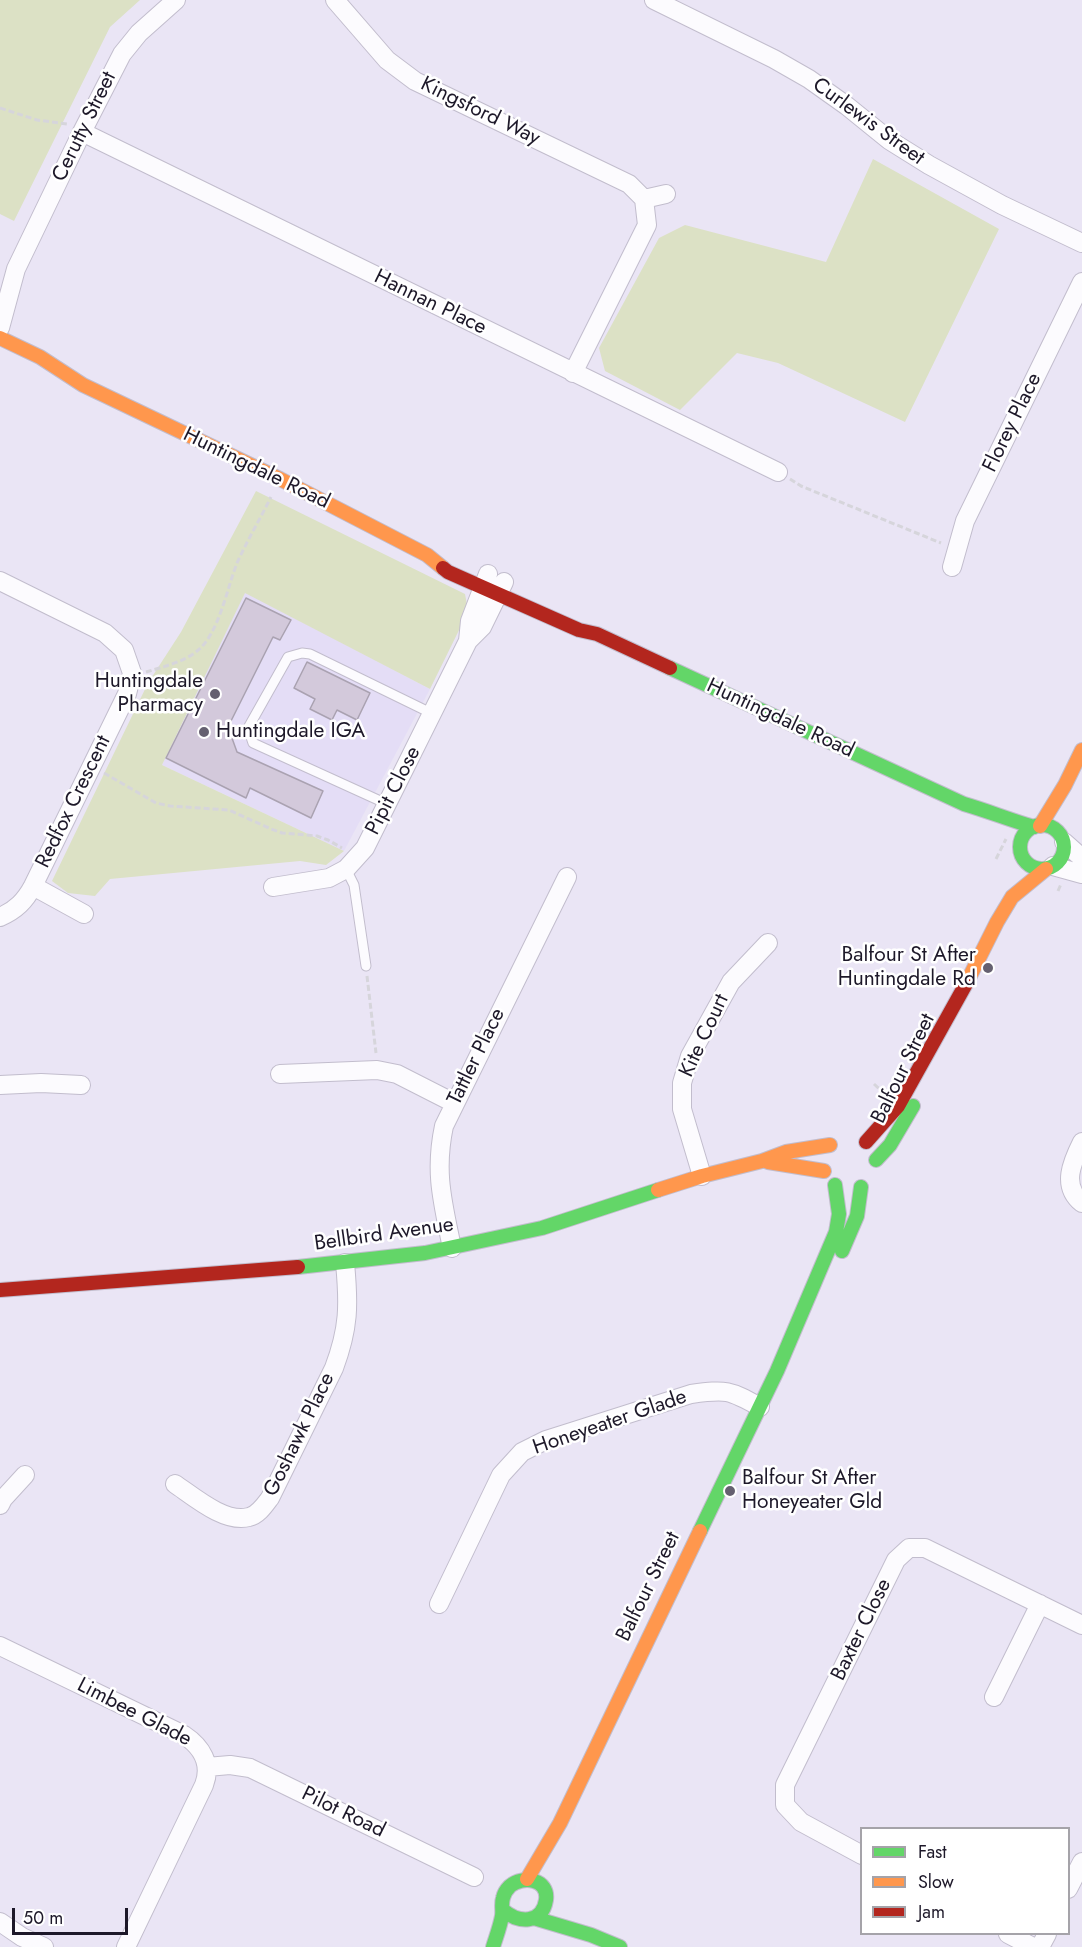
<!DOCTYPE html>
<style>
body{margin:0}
#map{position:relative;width:1082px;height:1947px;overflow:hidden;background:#eae5f5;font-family:Jost,sans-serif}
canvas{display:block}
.legend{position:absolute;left:860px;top:1827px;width:210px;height:108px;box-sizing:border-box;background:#fff;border:2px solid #a5a3a9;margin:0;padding:8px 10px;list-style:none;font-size:18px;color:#1d1829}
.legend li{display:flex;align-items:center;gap:12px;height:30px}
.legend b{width:30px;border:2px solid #a5a3a9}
.scale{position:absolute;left:12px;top:1908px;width:116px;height:27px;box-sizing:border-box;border:3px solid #1d1829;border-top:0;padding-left:8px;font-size:18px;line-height:21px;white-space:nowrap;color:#1d1829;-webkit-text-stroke:4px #fff;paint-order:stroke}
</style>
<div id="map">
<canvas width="1082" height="1947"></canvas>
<ul class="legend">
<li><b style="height:8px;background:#63d668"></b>Fast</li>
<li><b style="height:8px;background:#ff974d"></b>Slow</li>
<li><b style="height:8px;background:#b3261e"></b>Jam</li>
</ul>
<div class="scale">50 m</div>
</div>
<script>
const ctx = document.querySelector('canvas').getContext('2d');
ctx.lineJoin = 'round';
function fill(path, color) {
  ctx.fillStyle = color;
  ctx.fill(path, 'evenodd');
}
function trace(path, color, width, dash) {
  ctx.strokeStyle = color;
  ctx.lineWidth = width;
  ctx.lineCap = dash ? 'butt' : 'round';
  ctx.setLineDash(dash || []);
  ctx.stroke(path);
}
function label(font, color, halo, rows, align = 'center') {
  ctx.font = font + ' Jost,sans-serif';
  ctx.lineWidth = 5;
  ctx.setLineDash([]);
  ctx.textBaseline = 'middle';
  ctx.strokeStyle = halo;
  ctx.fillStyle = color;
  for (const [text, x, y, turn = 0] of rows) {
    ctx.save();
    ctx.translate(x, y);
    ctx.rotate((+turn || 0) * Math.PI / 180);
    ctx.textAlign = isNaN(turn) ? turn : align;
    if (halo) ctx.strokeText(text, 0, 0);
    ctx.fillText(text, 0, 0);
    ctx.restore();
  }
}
fill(new Path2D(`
 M245,592l185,97 -86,162 -182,-86z`), '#e4ddf6');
fill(new Path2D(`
 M0,0h140l-30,27 -96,194 -14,-7z
 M873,159l126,70 -94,193 -127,-59 -41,-10 -57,57 -75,-39 -6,-23 60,-110 26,-13 141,37z
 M256,491l209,103 3,16 -3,8 -35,71 -185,-96 -83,172 182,86 -18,14 -26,-4 -190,18 -15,17 -27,-3 -16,-12 96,-198 33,-51z`), '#dce1c5');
const building = new Path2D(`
 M246,598l45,22 -11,20 -7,-3 -45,90 9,25 86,39 -12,27 -61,-30 -4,10 -80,-40z
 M307,662l63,31 -13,27 -20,-10 -5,10 -22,-11 5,-10 -21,-11z`);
fill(building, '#d3c9db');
trace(building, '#aaa2b1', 1.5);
const lane = new Path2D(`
 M387,804l-134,-61 -5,-15 40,-71 14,-4 8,1 123,60
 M346,869l8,16 12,81`);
const street = new Path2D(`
 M335,0l52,60 28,21 214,103 15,15 3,26 -74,148
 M654,0l120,59 35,20 38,27 42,34 40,25 73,40 80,38
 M82,132l696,340
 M644,199l22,-5
 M0,328l16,-59 66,-137 40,-78 17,-21 37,-33
 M952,567l13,-46 117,-239
 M0,581l105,52 19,17 8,23 -5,21 -94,192c-8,15 -17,24 -33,31
 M468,641l2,-20 18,-47
 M1064,842l18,16
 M1053,866l29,8
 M33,886l51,28
 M273,887l56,-9 17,-9 19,-21 103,-207 14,-14 22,-45
 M280,1074l97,-4 20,4 57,29
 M0,1085l41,-2 40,2
 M1082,1142c-10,20 -21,44 0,61
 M702,1176l-20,-67v-26l8,-27 41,-74 37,-39
 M452,1248c-9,-45 -18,-75 -8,-122l123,-249
 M175,1484c18,12 50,40 74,33 9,-2 15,-11 21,-19l64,-130c15,-40 15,-63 11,-105
 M0,1505l3,-6 22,-24
 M439,1604l62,-129 21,-23 24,-12 145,-46c36,-5 38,-4 69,13
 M0,1646l184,89c18,12 28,29 20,50l-78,162
 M994,1697l46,-93
 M207,1767l23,-2 20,3 224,109
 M862,1855l-61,-33 -16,-17v-20l111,-225 13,-12h16l157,77
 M1068,1889l14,-27
 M0,1922l22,15 22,10
 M1008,1934l25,13
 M1040,1947l7,-13`);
const fast = new Path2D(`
 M670,668l294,136c24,7 46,16 70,23
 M1020 847a22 22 0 1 1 44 0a22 22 0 1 1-44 0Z
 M876,1160l14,-15 23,-39
 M842,1251l15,-35 4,-29
 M298,1267l127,-14 117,-25 116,-38
 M700,1531l77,-160 59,-139 3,-18 -4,-29
 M534,1918l57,17 29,12
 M493,1947c3,-10 7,-20 9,-31 1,-6 -1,-12 1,-18 1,-5 4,-9 7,-12 13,-11 39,-7 36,14 -4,25 -28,23 -43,10`);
const slow = new Path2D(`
 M0,338l40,19 43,28 197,94 147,76 16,13
 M1040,826l25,-41 17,-35
 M967,982l30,-60 15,-25 34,-28
 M768,1162l56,9
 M658,1190l44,-14 60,-15 24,-9 44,-7
 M527,1879l33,-56 140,-292`);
const jam = new Path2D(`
 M443,568l5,4 131,58 18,4 73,34
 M866,1142l32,-36 69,-124
 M0,1290l298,-23`);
trace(lane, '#c2bdcd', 11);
trace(street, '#c2bdcd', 20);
trace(fast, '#c2bdcd', 16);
trace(slow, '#c2bdcd', 16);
trace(jam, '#c2bdcd', 16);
trace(new Path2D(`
 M0,108l37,12 30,4
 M790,479l11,7 140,57
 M146,672c16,-5 38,-10 51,-21 22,-17 30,-63 40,-88 10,-22 23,-44 34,-66
 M104,773l52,30 14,3 59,4 42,19 11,4 35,3 11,4 14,8
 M996,859l10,-20
 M1058,891l3,-7
 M367,976l9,77
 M874,1084l10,9`), '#d6d5db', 3, [6, 3]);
trace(lane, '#fcfbfe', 9);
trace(street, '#fcfbfe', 18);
trace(fast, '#63d668', 14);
trace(slow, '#ff974d', 14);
trace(jam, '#b3261e', 14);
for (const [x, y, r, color] of [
 [215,694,6,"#656070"],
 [204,732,6,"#656070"],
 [988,968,6,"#656070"],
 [730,1491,6,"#656070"]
]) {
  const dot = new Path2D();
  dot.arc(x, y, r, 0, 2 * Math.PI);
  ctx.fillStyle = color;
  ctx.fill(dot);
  trace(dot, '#fff', 2);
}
label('21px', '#1d1829', '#fff', [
 ["Kingsford Way",480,112,26],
 ["Curlewis Street",868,122,36],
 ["Cerutty Street",85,127,-64],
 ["Hannan Place",430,303,26],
 ["Florey Place",1013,423,-64],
 ["Huntingdale Road",256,469,26],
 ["Huntingdale Road",780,719,25],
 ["Pipit Close",394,791,-63],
 ["Redfox Crescent",74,802,-64],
 ["Kite Court",705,1036,-65],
 ["Tattler Place",477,1057,-64],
 ["Balfour Street",904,1069,-64],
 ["Bellbird Avenue",384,1235,-8],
 ["Honeyeater Glade",610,1423,-19],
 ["Goshawk Place",300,1435,-64],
 ["Balfour Street",649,1587,-64],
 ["Baxter Close",862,1630,-64],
 ["Limbee Glade",134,1713,27],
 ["Pilot Road",343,1813,26]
]);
label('21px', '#1d1829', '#fff', [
 ["Huntingdale",203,682],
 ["Pharmacy",203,706],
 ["Huntingdale IGA",216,732,"left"],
 ["Balfour St After",976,956],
 ["Huntingdale Rd",976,980],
 ["Balfour St After",742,1479,"left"],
 ["Honeyeater Gld",742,1503,"left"]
], 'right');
</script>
